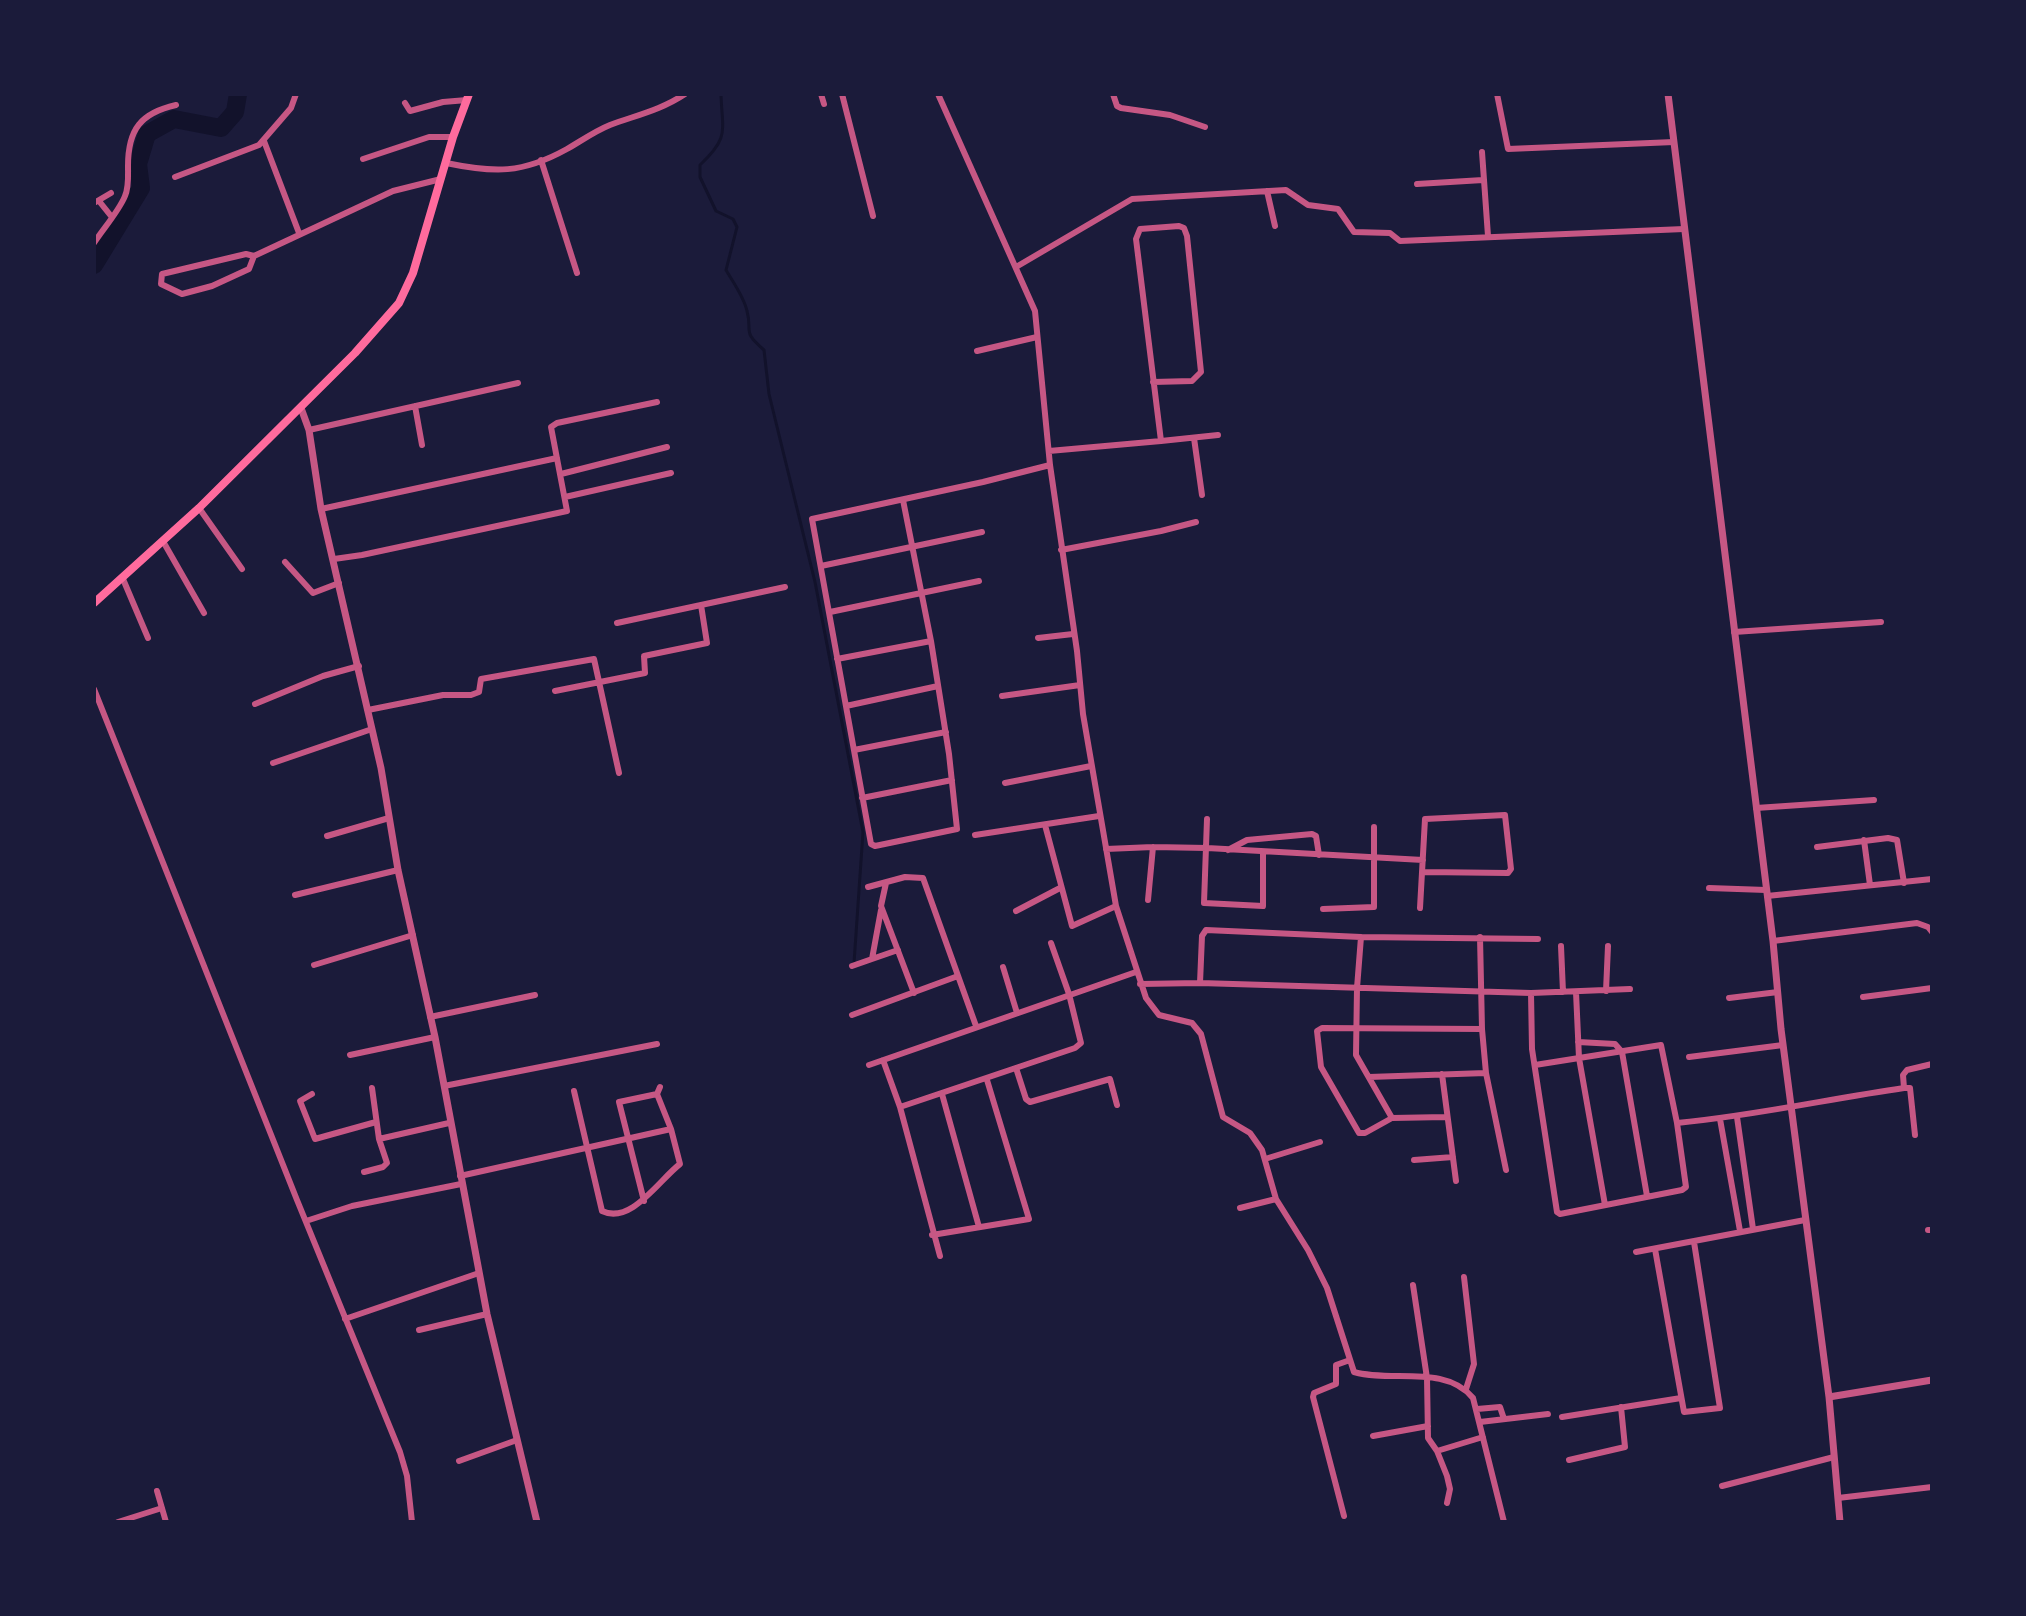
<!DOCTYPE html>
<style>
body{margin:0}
#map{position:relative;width:2026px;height:1616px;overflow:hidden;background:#1b1b3a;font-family:Jost,sans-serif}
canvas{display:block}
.frame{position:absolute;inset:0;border:96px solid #1b1b3a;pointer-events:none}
</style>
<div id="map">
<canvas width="2026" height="1616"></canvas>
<div class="frame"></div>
</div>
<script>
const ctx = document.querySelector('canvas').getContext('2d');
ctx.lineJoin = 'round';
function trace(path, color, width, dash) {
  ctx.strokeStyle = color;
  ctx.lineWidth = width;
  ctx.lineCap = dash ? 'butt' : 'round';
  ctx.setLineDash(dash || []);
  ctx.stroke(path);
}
trace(new Path2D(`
 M721,94c1,37 9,43 -21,71v12l16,34 17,8 4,8 -11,43c7,12 18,27 21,41 6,22 -6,19 17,39l5,44 46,188 48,250 -9,131`), '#12122b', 3);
trace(new Path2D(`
 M94,265l47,-77 -3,-24 9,-30 27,-15 47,9 14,-16 3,-18`), '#12122b', 18);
trace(new Path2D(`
 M821,94l3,10
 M842,94l31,122
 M938,94l97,217 15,154 27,186 6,63 33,192 30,92 13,17 33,8 9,11 22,83 27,16 12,17 14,49 32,51 19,38 27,84c37,11 91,-8 119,26l31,124
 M1113,94l4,12 4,2 49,7 35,12
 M1497,94l11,55 166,-7
 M405,103l5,8 33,-9 24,-2
 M264,141l35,92
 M1482,152l6,84
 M363,159l66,-22h24
 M541,160l36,113
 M446,163c48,10 76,11 121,-14 14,-8 28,-18 43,-24 27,-10 51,-15 75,-31
 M175,177l84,-32 32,-37 5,-14
 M1417,184l66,-4
 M1267,191l8,35
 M99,201l12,15
 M94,203l17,-10
 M94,243c9,-14 25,-32 31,-47 4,-9 3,-20 3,-30 0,-37 13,-53 48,-61
 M254,256l-8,-2 -84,20 -1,10 21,10 30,-8 37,-17 5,-13 139,-65 48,-12
 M1016,267l116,-68 154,-9 22,15 30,4 16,23 36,1 10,8 284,-12
 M977,351l60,-14
 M415,406l7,39
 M309,430l209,-47
 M1194,438l8,57
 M1161,441l57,-6
 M1049,451l112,-10 -25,-202 4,-10 39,-3 5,2 3,8 14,136 -9,9 -39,1
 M561,474l106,-27
 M565,497l106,-24
 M903,500l28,141 18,113 8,75 -82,17 -4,-2 -59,-325 171,-37 67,-17
 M199,508l43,61
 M321,509l236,-51
 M164,543l40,70
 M1061,550l100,-19 35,-9
 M334,559l28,-4 205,-44 -16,-84 6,-4 100,-21
 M285,562l28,31 26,-10
 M821,566l161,-34
 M123,579l25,59
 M830,612l149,-31
 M617,623l168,-36
 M1734,632l147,-10
 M1038,638l35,-4
 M837,659l94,-18
 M94,689l203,511 103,252 7,24 5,46
 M555,691l90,-18 -1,-17 63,-13 -6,-38
 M1002,696l78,-11
 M255,704l68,-28 36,-10
 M846,706l92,-20
 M368,710l75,-15h28l8,-3 2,-13 113,-20 25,114
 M854,750l92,-18
 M273,763l99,-34
 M1005,783l86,-17
 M862,798l90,-18
 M1756,808l118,-8
 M1207,819l-3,84 59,3v-53
 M1045,825l27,101 44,-20
 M975,835l124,-19
 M327,836l62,-18
 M1864,840l6,45
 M1817,847l71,-9 9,2 7,43
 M1106,849l47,-2 54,1 216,12
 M1228,850l19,-10 65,-6 4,2 3,19
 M886,883l-5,23 33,87
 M868,887l37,-10 18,1 53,148
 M1709,888l57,2
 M295,895l103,-25
 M1767,896l165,-17
 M1148,900l5,-53
 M1420,908l5,-89 80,-4 6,54 -3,4 -84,-1
 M1323,909l51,-2v-80
 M1016,911l44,-23
 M1361,937l-4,51 -1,67 36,63
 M1480,937l2,92 4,44 20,97
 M1773,941l144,-18 11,4 4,5
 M1561,946l2,46
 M872,959l26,-9
 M314,965l99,-30
 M852,966l20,-7 9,-49
 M1003,967l14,46
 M1200,983l2,-47 4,-6 155,7 177,2
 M1140,984l60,-1 331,10 99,-4
 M1606,991l2,-45
 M1576,992l3,66 26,147
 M1531,993l1,56 25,163 3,2 122,-24 4,-3 -9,-64 -16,-78 -126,20
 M1863,997l69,-9
 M1729,998l49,-6
 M852,1015l106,-39
 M430,1017l105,-22
 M1578,1042l37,2 7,8 25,144
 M350,1055l85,-18
 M1689,1057l94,-12
 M883,1060l17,47 40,149
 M869,1065l267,-93
 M1016,1068l10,31 4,3 80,-23 7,26
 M1442,1074l14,107
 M1369,1077l117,-4
 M444,1086l213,-42
 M372,1088l7,51
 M574,1091l28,120c29,14 57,-31 78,-47l-9,-35 -14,-35 3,-7
 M312,1094l-12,7 15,38 61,-17
 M942,1094l37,133
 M900,1107l175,-59 6,-5 -12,-49 -18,-51
 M1446,1117l-54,1 -27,15h-6l-38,-66 -4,-36 5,-3 160,1
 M1737,1117l16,112
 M1720,1119l20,112
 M1677,1123c76,-7 151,-24 227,-35
 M1915,1135l-5,-47h-6l-1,-13 4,-5 25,-6
 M1265,1159l55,-17
 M1414,1160l39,-3
 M364,1172l19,-5 4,-4 -8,-24 70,-16
 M460,1176l211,-47
 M644,1201l-25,-99 38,-8
 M1240,1208l36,-9
 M306,1221l46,-15 109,-22
 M1928,1230h4
 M932,1235l97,-16 -42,-139
 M1655,1249l29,163 36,-4 -26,-166
 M1636,1252l169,-32
 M1464,1277l10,87 -8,25
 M1413,1285l14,93 1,60 9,13 10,25 3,13 -3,14
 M345,1319l134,-46
 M419,1330l68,-16
 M1477,1409l23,-2 4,12
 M1562,1417l119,-19
 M1480,1422l68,-8
 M1373,1436l55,-10
 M1437,1451l46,-14
 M1569,1460l56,-13 -4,-40
 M459,1461l58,-21
 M1722,1486l112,-29
 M157,1491l9,31
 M1838,1498l94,-11
 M1344,1516l-31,-119 1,-4 22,-9v-19l14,-5
 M118,1522l44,-14`), '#c65784', 6);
trace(new Path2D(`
 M1668,94l105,847 8,88 48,368 11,125
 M301,408l8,22 12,79 60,259 17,102 37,167 52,277 50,208
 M1829,1397l103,-17`), '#c65784', 7);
trace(new Path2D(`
 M94,603l105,-95 156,-155 44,-50 14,-30 40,-136 16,-43`), '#ff6b9d', 8);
</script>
